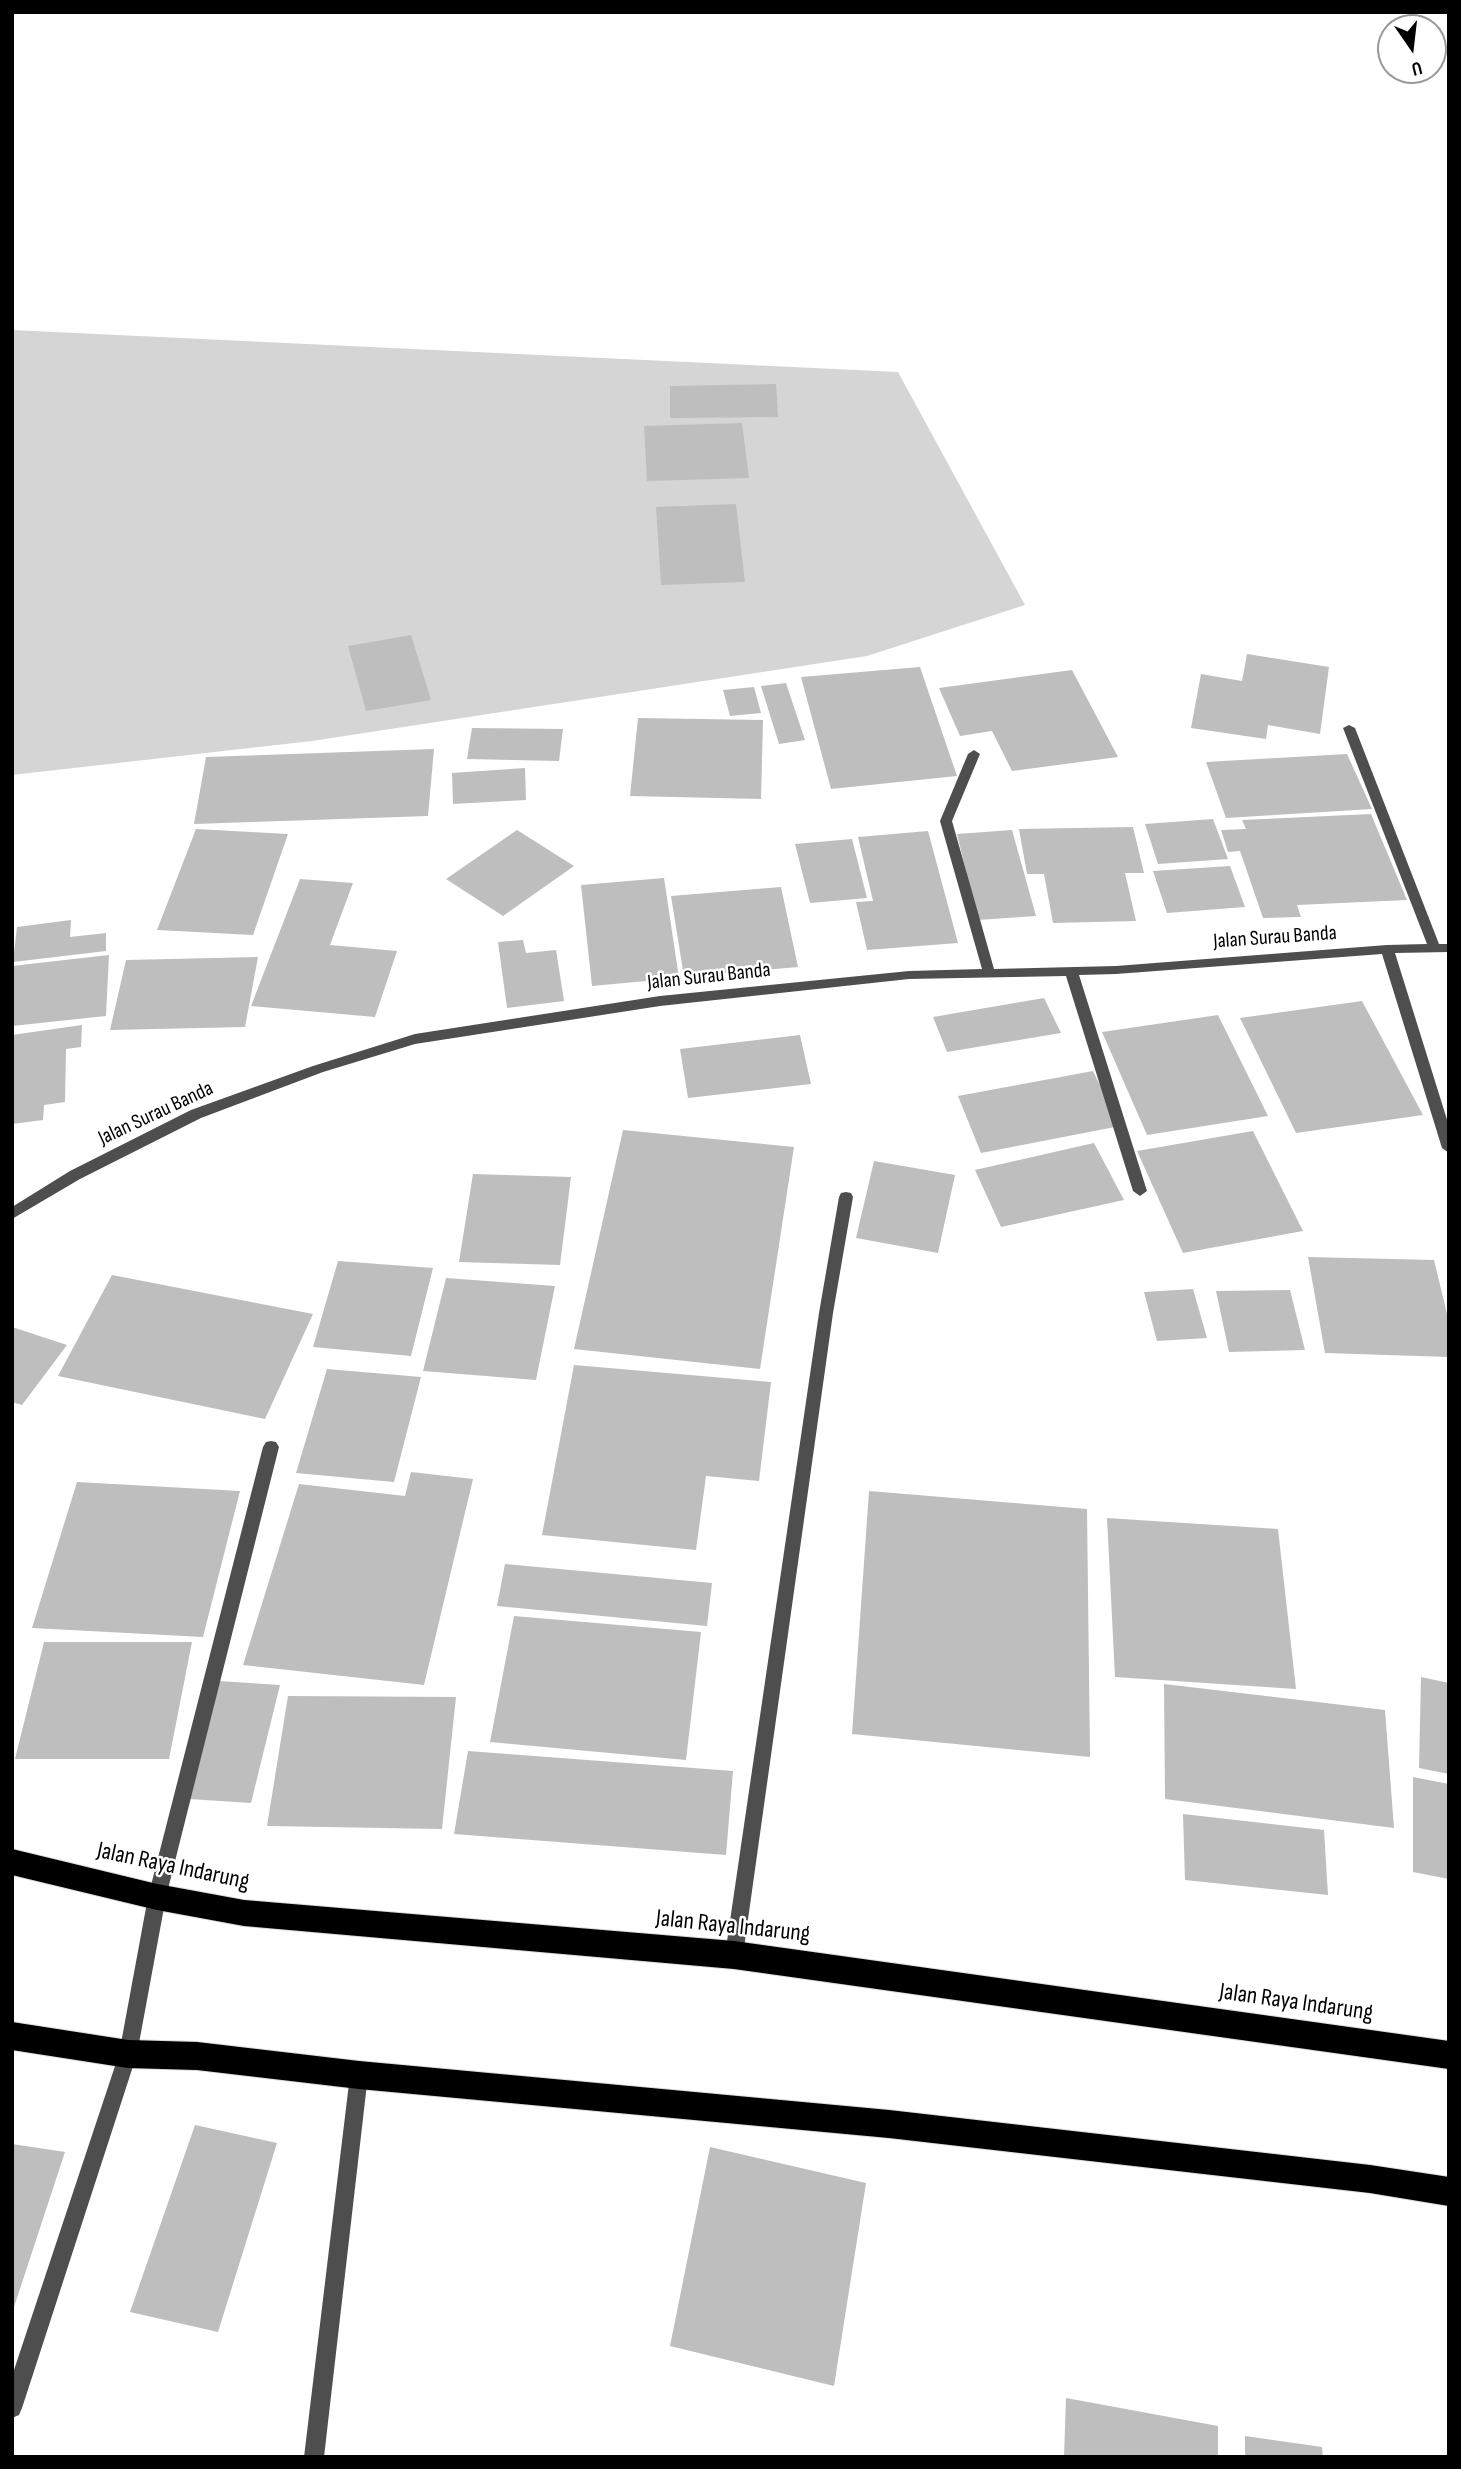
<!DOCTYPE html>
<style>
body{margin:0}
#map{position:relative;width:1461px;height:2469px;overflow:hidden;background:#fff;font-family:"Sofia Sans Condensed",sans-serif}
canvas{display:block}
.frame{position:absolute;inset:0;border:14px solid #000;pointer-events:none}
.north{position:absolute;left:1377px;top:14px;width:70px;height:70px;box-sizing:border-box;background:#fff;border:2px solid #999;border-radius:50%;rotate:166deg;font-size:19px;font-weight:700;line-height:28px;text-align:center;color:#000}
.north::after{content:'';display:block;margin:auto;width:24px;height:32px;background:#000;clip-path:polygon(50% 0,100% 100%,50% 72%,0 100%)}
</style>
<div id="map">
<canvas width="1461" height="2469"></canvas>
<div class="frame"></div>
<div class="north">U</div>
</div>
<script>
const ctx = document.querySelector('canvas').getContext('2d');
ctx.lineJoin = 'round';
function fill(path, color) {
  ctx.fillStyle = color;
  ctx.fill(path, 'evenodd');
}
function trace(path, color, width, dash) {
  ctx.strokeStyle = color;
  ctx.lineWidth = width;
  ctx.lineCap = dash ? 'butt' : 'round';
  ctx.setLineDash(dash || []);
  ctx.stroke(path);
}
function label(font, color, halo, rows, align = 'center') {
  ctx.font = font + ' "Sofia Sans Condensed",sans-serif';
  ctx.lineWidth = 5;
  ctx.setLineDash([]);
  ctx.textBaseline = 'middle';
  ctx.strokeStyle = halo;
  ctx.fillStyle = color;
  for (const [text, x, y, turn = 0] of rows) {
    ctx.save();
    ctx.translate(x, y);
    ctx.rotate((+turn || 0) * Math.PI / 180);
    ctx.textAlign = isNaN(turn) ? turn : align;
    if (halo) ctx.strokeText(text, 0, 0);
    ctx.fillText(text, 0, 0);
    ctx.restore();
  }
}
fill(new Path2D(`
 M12,330l886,42 127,233 -158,51 -555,85 -300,34z`), '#d5d5d5');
fill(new Path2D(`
 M776,384l2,33 -108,1v-32z
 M742,423l7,55 -102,3 -3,-55z
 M736,504l9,78 -84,3 -5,-78z
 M411,635l20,65 -65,11 -18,-65z
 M1247,654l82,13 -9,67 -52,-9 -2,14 -75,-11 10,-54 41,7z
 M920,667l37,109 -126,13 -30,-112z
 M1072,670l46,87 -106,14 -20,-40 -32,5 -21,-48z
 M786,683l19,57 -26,4 -18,-58z
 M754,687l7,26 -31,3 -7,-26z
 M638,718l125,2 -2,79 -131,-3z
 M472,728l91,1 -4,32 -92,-2z
 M434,749l-6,67 -234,8 12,-67z
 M1347,754l25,55 -146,9 -20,-56z
 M525,768l1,32 -73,4 -1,-31z
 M1371,814l36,86 -110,5 4,12 -38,1 -23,-67 -12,1 -7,-22 25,-1 -4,-9z
 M1213,819l15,40 -70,5 -13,-40z
 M1133,827l11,46h-19l11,48 -83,2 -9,-49h-17l-8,-45z
 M196,829l92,5 -35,101 -96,-5z
 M517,830l57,36 -71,50 -57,-37z
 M1012,830l24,86 -58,4 -21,-86z
 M928,831l30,112 -91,7 -11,-48 17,-1 -15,-64z
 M852,839l15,59 -57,5 -15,-59z
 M1230,866l15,41 -78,6 -14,-42z
 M664,878l15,100 -87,8 -11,-101z
 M300,879l53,4 -23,62 67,6 -22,66 -124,-11z
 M781,887l17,80 -114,10 -13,-81z
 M71,920l-1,17 36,-4v18l-93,11 4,-35z
 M523,940l3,13 30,-3 8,51 -57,7 -9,-66z
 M109,955l-3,61 -94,10v-60z
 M258,957l-13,70 -135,3 16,-70z
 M1044,998l17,35 -114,19 -14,-35z
 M1362,1001l61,114 -127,18 -56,-115z
 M1218,1015l50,101 -121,19 -45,-103z
 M82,1025l-1,22 -15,2 -1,53 -21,3 -1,15 -31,4v-89z
 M800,1035l11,49 -123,14 -8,-49z
 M1093,1071l27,55 -139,27 -23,-57z
 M623,1130l171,17 -34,222 -186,-20z
 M1253,1131l50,100 -120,22 -46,-102z
 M1094,1143l30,57 -123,27 -26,-57z
 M874,1161l81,14 -17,78 -82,-15z
 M473,1174l98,3 -11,88 -101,-3z
 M1308,1257l126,3 15,62v35l-124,-4z
 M338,1261l95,7 -22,88 -98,-9z
 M112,1275l201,39 -48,105 -207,-43z
 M446,1278l109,8 -19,94 -113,-9z
 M1193,1289l14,49 -50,3 -13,-49z
 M1290,1290l15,60 -76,2 -13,-61z
 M12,1327l55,18 -45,60 -10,-3z
 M574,1365l197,17 -12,99 -53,-5 -10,74 -154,-15z
 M327,1369l94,8 -27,105 -98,-9z
 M411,1472l62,7 -49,206 -181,-20 56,-181 106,12z
 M77,1482l163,9 -37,146 -171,-9z
 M869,1491l218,18 3,248 -238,-23z
 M1107,1518l171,11 18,160 -181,-12z
 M505,1564l207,19 -5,43 -210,-20z
 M514,1616l187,16 -15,128 -196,-18z
 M44,1642h148l-23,117h-154z
 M1421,1677l28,6v91l-30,-6z
 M219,1681l61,4 -29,118 -62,-4z
 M1164,1684l221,26 9,118 -229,-29z
 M288,1696l168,1 -14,132 -175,-3z
 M468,1751l265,20 -7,84 -272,-21z
 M1413,1777l36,7v95l-36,-7z
 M1183,1814l141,16 4,65 -143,-15z
 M195,2125l82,18 -59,189 -88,-20z
 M12,2144l53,8 -52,158h-1z
 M710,2147l156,36 -32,203 -164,-40z
 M1066,2398l152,28v31h-154z
 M1245,2436l77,11 1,10h-78z`), '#bebebe');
const highway = new Path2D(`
 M12,1849l145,35 87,16 490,41 715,100v28l-715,-100 -490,-43 -87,-16 -145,-35z
 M12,2022l116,18 69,2 162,19 530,49 481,55 79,12v29l-79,-13 -481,-55 -530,-49 -162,-19 -69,-2 -116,-18z`);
trace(highway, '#dbdbdb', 2);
fill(new Path2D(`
 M846,1192l5,1 2,4 -20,116 -90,642 -3,6 -6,3 -6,-3 -3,-6 94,-642 20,-116 2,-4z
 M359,2066l7,2 2,7 -44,382h-20l46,-382 2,-7z`), '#4e4e4e');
fill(new Path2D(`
 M1349,725l6,3 84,216h10v8l-54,1 54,173v27l-7,-5 -60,-194 -266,20 -37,1 68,216 -7,5 -7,-5 -67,-215 -157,3 -249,27 -245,38 -92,28 -122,46 -121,61 -68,40v-12l58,-36 121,-61 122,-44 102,-32 245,-38 249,-25 73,-2 -42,-148 28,-67 6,-4 6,4 -28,67 42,148 122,-3 271,-21 40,-1 -84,-216z
 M271,1441l5,1 3,5 -113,450 -29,157 -115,354 -3,7 -7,3v-42l107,-322 29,-157 115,-450 3,-5z`), '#4e4e4e');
fill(highway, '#000');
label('21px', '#000', '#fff', [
 ["Jalan Surau Banda",1275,938,-4],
 ["Jalan Surau Banda",709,977,-6],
 ["Jalan Surau Banda",156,1114,-25]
]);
label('24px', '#000', '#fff', [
 ["Jalan Raya Indarung",173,1867,12],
 ["Jalan Raya Indarung",733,1927,6],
 ["Jalan Raya Indarung",1296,2003,8]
]);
</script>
